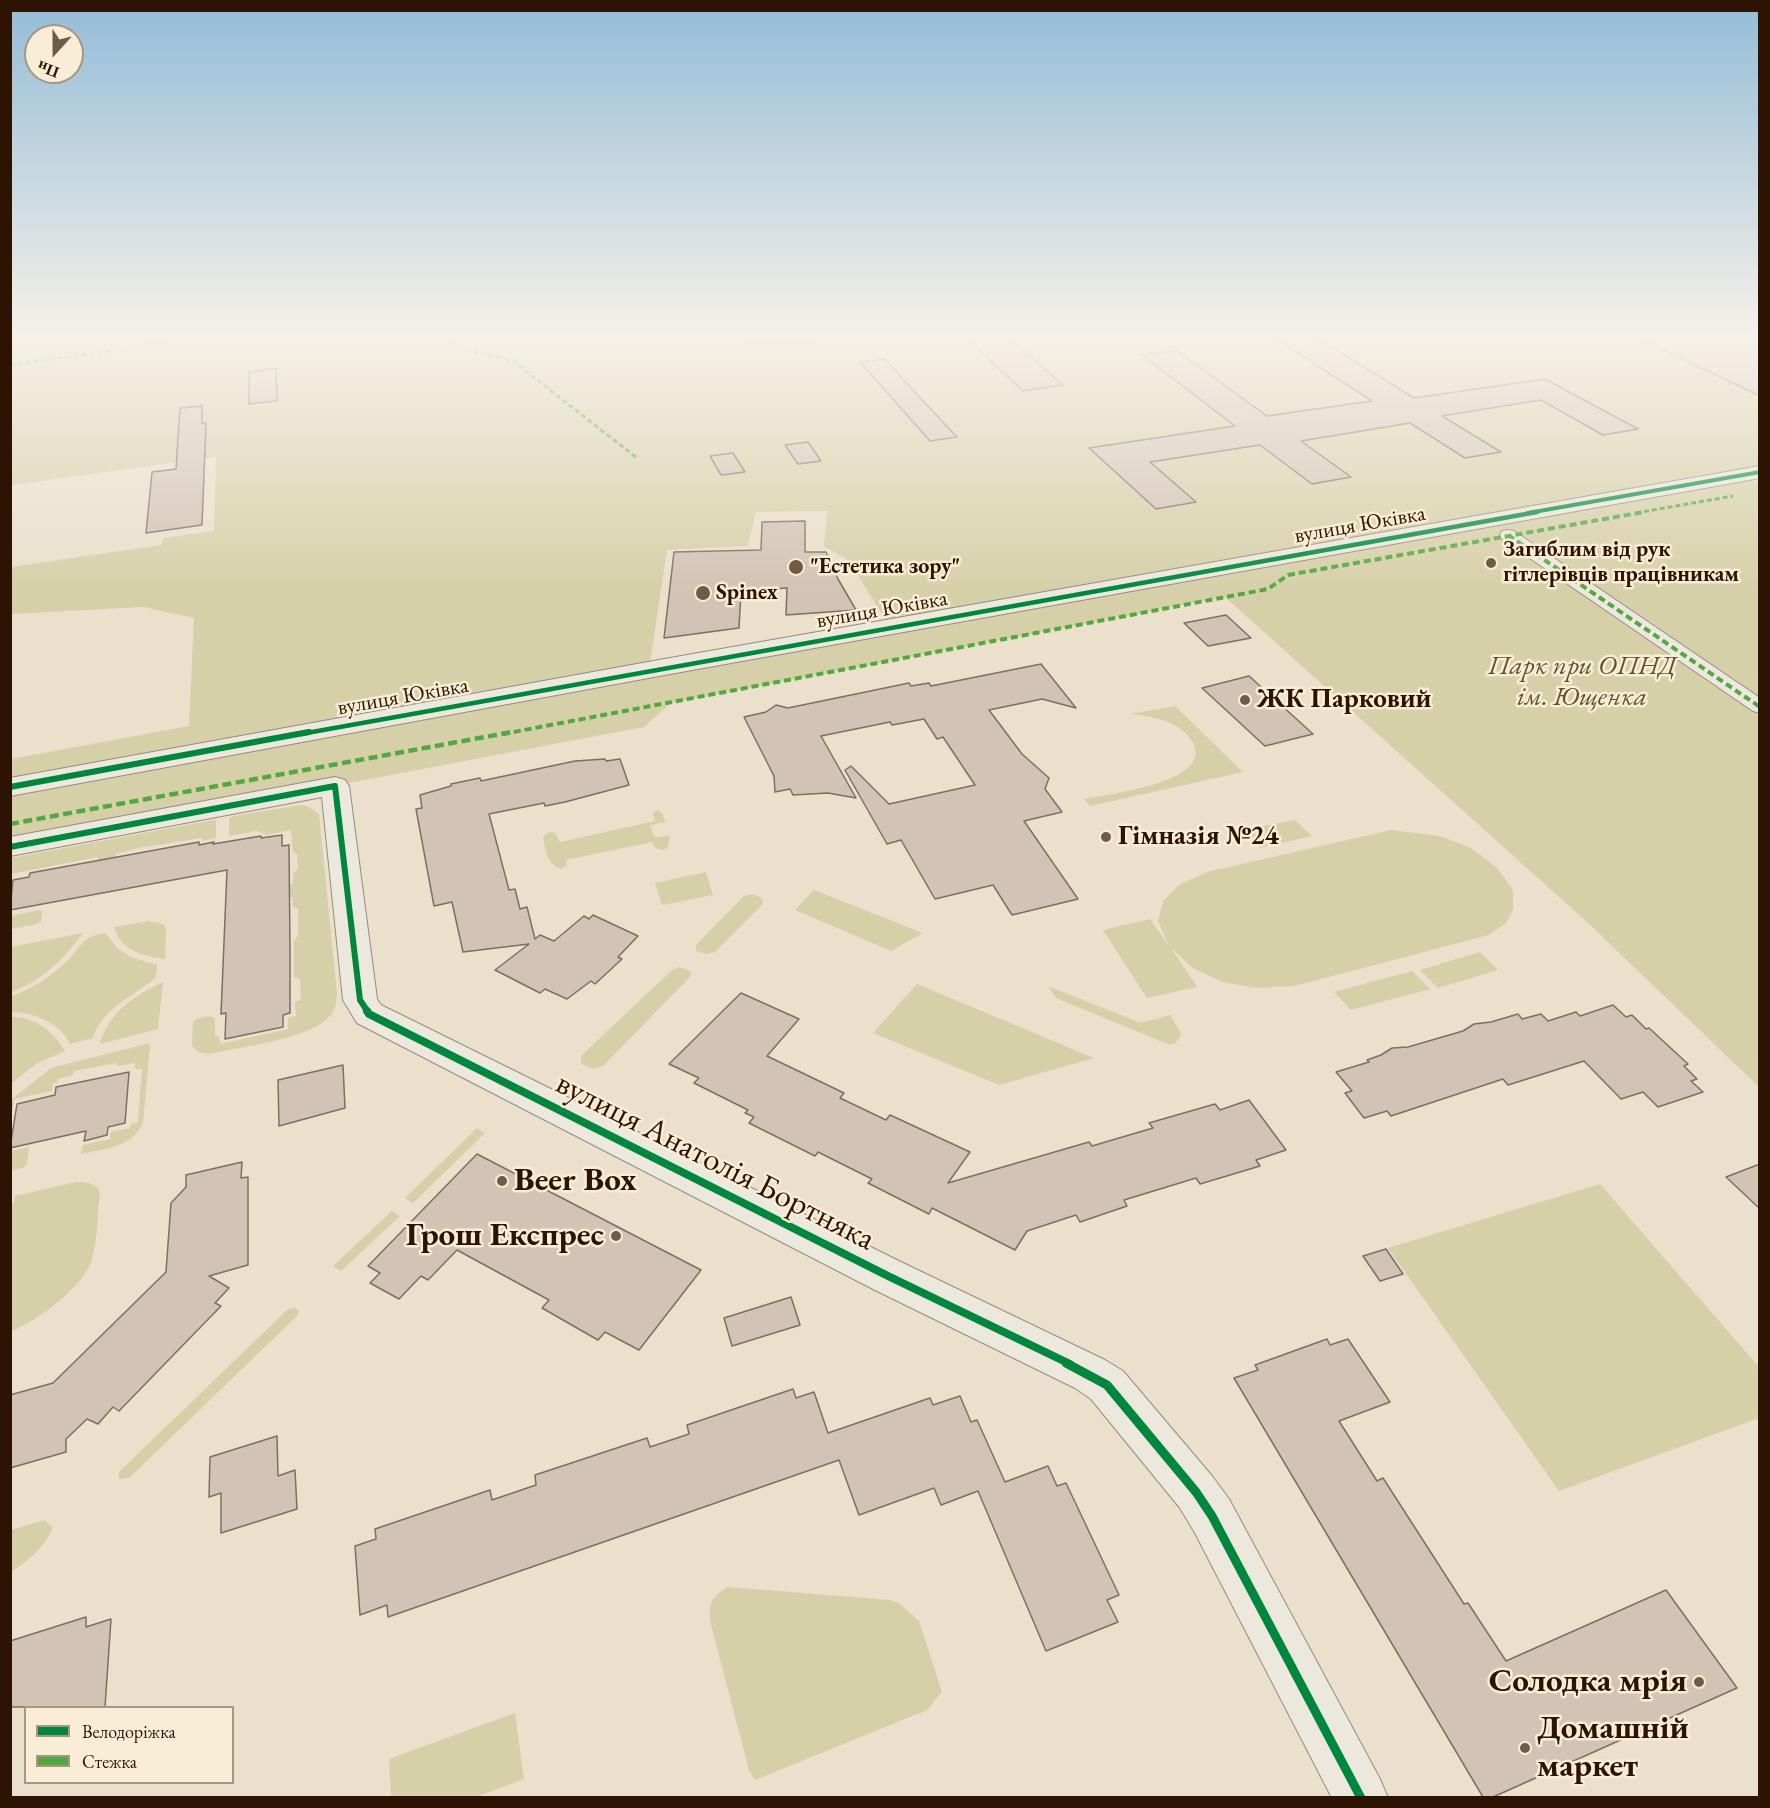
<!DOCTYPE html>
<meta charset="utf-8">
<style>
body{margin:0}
#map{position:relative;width:1770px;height:1808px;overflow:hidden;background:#eae0cc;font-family:"EB Garamond",serif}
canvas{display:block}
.frame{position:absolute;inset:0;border:12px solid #2d1301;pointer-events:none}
.legend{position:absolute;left:24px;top:1706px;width:210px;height:78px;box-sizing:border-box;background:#faedd5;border:2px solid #a89680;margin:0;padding:8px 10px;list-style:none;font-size:18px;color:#2d1301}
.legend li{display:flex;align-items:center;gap:12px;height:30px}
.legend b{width:30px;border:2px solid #a89680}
.north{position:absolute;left:24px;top:24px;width:60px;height:60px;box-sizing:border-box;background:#faedd5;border:2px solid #a89680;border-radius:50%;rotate:201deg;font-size:16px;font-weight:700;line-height:24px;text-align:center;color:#2d1301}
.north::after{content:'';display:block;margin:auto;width:21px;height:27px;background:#6f5b48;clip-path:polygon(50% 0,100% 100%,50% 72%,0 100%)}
</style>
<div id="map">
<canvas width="1770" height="1808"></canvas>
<div class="frame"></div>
<ul class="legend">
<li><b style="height:8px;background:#00873e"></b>Велодоріжка</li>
<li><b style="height:8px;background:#54a840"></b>Стежка</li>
</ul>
<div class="north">Пн</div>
</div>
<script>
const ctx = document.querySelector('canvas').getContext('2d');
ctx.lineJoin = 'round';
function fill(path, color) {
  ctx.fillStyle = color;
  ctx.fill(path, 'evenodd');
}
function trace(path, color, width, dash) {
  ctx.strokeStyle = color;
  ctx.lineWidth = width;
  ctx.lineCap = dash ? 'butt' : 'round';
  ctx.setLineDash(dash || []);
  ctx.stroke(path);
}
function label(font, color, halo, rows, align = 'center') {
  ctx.font = font + ' "EB Garamond",serif';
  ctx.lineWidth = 5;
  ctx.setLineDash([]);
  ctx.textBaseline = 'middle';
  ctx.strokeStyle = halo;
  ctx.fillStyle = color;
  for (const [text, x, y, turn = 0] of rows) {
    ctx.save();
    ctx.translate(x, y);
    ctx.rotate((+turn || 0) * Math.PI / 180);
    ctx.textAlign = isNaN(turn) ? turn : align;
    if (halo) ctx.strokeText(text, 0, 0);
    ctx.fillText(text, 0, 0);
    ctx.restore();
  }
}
fill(new Path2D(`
 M10,338h1749v134l-15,3 16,8 -1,604 -171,-164 -363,-326 -554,106 -27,24 -633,120v-88l178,-33 5,-108 -51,-11 -132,7v-47l150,-22 3,-7 50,-7 2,-74 -205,28zM827,511l-3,35 25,15 41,66 -241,43 18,-120 81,-4 8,-34z
 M1175,706l68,66 -153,34 -6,-7c24,-5 141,-18 105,-62 -14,-17 -38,-21 -59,-23z
 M301,805l8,2 10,7 18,180c-1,6 -1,13 -4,18 -16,27 -94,35 -124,42l-11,-2 -6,-6 1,-24c6,-5 15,-7 22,-4v18l4,1 1,7 68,-15v-11l8,-2 -1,-14 6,-3 -1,-20 -6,-2v-36l4,-5v-27l-5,-2v-10l-6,1 -1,-13 7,-1v-10l5,-5 -1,-15 -4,-2 -2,-22 -25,5 -9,-4 -28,5v-17l3,-3z
 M656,810l5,2 5,10 -16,3 5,13 15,-3 -2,12 -4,3 -9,-2 -3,-6 -86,18 1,5 -6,4c-15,-6 -15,-18 -18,-32 4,-5 7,-6 13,-3l4,8 95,-21 -2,-7z
 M213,820l3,1v17l-13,3 -1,-3 -63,10 -23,6 -1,4 -17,3v-4l-87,17v-16z
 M1295,820l17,16 -52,12 -18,-18z
 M1391,830l49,6 31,12 25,19 17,23v20l-7,13 -17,12 -195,51 -37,2 -35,-6 -29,-14 -22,-20 26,39 -50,11 -44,-68 47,-11 19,27 -11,-25 6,-21 15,-15 28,-13z
 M706,872l7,23 -51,10 -7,-22z
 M814,890l109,43 -32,18 -96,-41z
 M752,894l10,4 1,6 -48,48 -9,2 -10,-3v-6l48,-49z
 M39,910l3,1 -1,10 -4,3 -26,5v-13z
 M149,921l14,3 3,5 -1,30c-22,-3 -44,-8 -51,-32z
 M83,933c-18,25 -42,49 -72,59v-45z
 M105,933l13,16 13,8 26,8 -1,12c-22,20 -53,29 -63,61l-23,6c-9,-21 -37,-32 -59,-32v-16c20,-6 39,-19 55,-34 16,-15 14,-25 39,-29z
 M1480,952l18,18 -60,18 -18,-18z
 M679,967l11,4 1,5 -88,90 -10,3 -12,-5v-8l91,-86z
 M1412,971l18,18 -79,21 -17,-18z
 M163,982l-5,47 -58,15c8,-31 35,-49 63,-62z
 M917,984l177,74 -95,27 -126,-52z
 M1048,986l93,37 29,-8 11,18c-2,7 -4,10 -11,12l-114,-47z
 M11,1017c23,-1 43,15 54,34l-29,13 -25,20z
 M147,1044h3l-7,79c-10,24 -39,26 -62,31l2,-9 27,-6v-7l20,-4 1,-4 7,-2 4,-53h-7v-6l-18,3v-3l-43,8 -1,4 -15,4 -1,4h-4l-1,8 -38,8 -3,20v-19l40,-32z
 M477,1128l8,5 -72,70 -8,-5z
 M29,1147l-2,17 -4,4 -12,2v-19z
 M76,1182l14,1 8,5 2,6c-3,20 -2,44 -8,65 -6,26 -57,64 -81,72l1,-70 -1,-57 3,-1 1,-7z
 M1600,1184l159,183v51l-200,73 -171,-243z
 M392,1211l8,5 -59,55 -8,-5z
 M295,1308l4,3 -2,5 -168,162 -10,1v-7l169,-163z
 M45,1520l8,8c-9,20 -24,32 -42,44v-42z
 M727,1587l163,13 10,4 19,17 23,71 -15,18 -172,70 -6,-10 -39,-149c-1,-19 1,-23 17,-34z
 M515,1713l9,66 -48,18h-85l-2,-38z`), '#d6d0a9');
const building = new Path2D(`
 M966,338h43l54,47 -40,6z
 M1275,338h42l97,60 131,-19 93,50 -35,6 -62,-35 -99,16 59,36 -36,6 -55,-35 -109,18 50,36 -39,7 -52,-39 -110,17 46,40 -40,7 -67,-61 146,-22 -93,-71 35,-4 90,65 105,-15z
 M1638,338h122v58z
 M885,359l25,28 47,50 -27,4 -70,-79z
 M276,368l1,33 -28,3v-32z
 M202,406v18l4,-1 -4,102 -56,8 6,-61 24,-3 4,-61z
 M808,442l13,19 -23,3 -13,-19z
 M733,453l12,19 -24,3 -11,-19z
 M805,521v31h21l12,27 18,31 -70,5 1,-27 -46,3 -2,37 -75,10 10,-86 87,-2 1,-28z
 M1226,615l25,23 -43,8 -24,-23z
 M1041,664l35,44 -34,-9 -53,11 33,44 27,24 -4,11 17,23 -38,9 54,78 -66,16 -19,-30 -58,14 -34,-59 -14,4 -42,-74 6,-4 38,38 86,-19 -32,-48 -6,2 -13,-20 -32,6 -2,-3 -69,14 35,62 -28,-5 -35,2 -3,-6 -15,3 -1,-16 -30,-59 22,-5 10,-7 12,3 121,-25 2,3 18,-3 2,3z
 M1249,676l64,58 -48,12 -63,-58z
 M605,759l1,2 14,-2 9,26 -64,17 -20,4 -1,-3 -55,11 20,76 6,-1 5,20 7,-2 8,32 5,-4 14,6 30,-25 5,3 4,-4 45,21 -20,21 4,2 -27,25 -4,-3 -24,18 -22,-10 -5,4 -45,-23 34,-26 -66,8 -11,-50 -18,4 -18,-97 6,-1 -2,-13 31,-9v-2l29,-6 1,3 94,-20z
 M282,835v11l7,-1 1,106v62l-7,2v12l-58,12 1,-26 -5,1 6,-144 -217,40 3,-30 16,-3 1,-4 169,-31v3l15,-3 -1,2 48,-8v2z
 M741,993l58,26 -32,37 77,37 -4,5 46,22 4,-5 80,37 -22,31 141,-41 3,4 61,-18 -4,-5 66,-19 5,6 29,-10 37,50 -30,10 4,6 -60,18 -4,-6 -72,22 3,6 -47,16 -4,-7 -49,16 -12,19 -83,-42 -3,6 -61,-31 4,-4 -54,-27 -3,4 -66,-33 5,-6 -9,-4 3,-3 -54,-27 5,-5 -30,-14z
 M1613,1005l13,12 6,-2 14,14 3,-1 39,36 -4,2 13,13 -6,2 12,11 -45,15 -15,-15 -22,7 -37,-38 -76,24 -5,-6 -112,37 -4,-5 -23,7 -19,-25 7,-2 -16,-19 33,-10 -2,-2 14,-5 11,-7 16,-1 55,-16 11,-7 17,-2 27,-8 4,5 19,-5 7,7 28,-9 4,4z
 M343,1065l2,43 -66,18 -1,-46z
 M129,1072l-4,51 -17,4 -1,8 -23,6 2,-10 -76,17 7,-44 38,-9 1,-8z
 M477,1154l224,116 -62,80 -34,-18 -7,8 -56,-32 7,-8 -92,-50 -29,30 -7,-4 -22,23 -29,-16 10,-10 -12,-7z
 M242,1162l-1,16 7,-1v88l-39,11 20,12 -14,15 6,3 -102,105 -6,-4 -15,17 -11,-5 -21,20v13l-56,16v-73l43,-12 113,-111 5,-69 15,-16v-12z
 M1760,1164v45l-34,-32z
 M1386,1249l17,25 -23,7 -17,-25z
 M791,1297l9,28 -68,21 -8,-28z
 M1327,1339l3,6 18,-6 42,63 -51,19 38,60 6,-3 81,126 4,-1 38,58 160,-71 71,98 -244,109h-10l-249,-419 24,-8 -3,-5z
 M793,1389l3,9 18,-6 14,41 102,-35 3,7 27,-9 11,26 6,-2 28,62 43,-16 9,20 9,-3 53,112 -12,5 11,22 -72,29 -68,-160 -37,14 -7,-17 -75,27 -20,-55 -451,157 -1,-12 -27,10 -5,-69 21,-7 -1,-10 115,-39 2,10 44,-15 -1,-10 112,-37 3,9 39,-13 -2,-9z
 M277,1436l1,40 17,-6 2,39 -76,24v-40l-12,4 1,-40z
 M86,1617v10l25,-8 -6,88h-95v-66z`);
fill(building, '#d3c3b5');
trace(building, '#7a7164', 1.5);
const pedestrian = new Path2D(`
 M1508,530l6,1 246,167v15l-7,-2 -251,-172 -2,-4 2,-4z`);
const minor = new Path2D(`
 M1760,466v12l-1090,196 -660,122v-18l660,-120z
 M335,777l10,3 4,6 28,213 4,6 522,258 202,97 18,11 89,105 17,23 151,280 8,19h-56l-137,-265 -15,-25 -89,-109 -16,-11 -202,-99 -516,-266 -14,-23 -21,-203 -312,59v-19z`);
trace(pedestrian, '#958c7f', 2);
trace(minor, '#958c7f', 2);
fill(pedestrian, '#ede8de');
fill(minor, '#ede8de');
trace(new Path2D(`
 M444,338l29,13 40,10 124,97
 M745,342h68
 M10,365l99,-14 69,-13
 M1636,513l97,-17`), '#54a840', 3, [5, 3]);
trace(new Path2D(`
 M1508,535l252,172
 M503,734l765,-145 20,-14 356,-63`), '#54a840', 4, [7, 4]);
trace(new Path2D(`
 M10,824l502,-92`), '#54a840', 4.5, [9, 4.5]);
trace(new Path2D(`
 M1528,513l232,-41`), '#00873e', 4);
trace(new Path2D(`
 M301,734l1236,-222`), '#00873e', 4.5);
trace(new Path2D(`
 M10,787l299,-55
 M10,847l325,-61 25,214 8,12`), '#00873e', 6);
trace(new Path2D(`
 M367,1011l2,3 519,262 182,88`), '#00873e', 8);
trace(new Path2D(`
 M1066,1363l41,22 89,107 16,24 149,282`), '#00873e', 9);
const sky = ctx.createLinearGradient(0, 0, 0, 591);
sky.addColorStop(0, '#94bcd8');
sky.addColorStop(0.57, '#f6f1e8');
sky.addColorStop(1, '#f6f1e800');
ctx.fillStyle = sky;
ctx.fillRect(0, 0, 1770, 591);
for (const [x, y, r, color] of [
 [1491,563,6,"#6f5b48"],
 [796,567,8,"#6f5b48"],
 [703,593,8,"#6f5b48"],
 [1245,700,6,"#6f5b48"],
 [1106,837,6,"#6f5b48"],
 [502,1181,6,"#6f5b48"],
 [616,1236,6,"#6f5b48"],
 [1699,1682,6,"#6f5b48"],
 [1525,1748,6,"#6f5b48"]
]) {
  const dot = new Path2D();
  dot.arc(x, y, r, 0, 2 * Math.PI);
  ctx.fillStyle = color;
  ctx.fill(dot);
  trace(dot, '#faedd5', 2);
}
label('22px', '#2d1301', '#faedd5', [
 ["вулиця Юківка",1360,525,-10],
 ["вулиця Юківка",882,610,-10],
 ["вулиця Юківка",403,697,-10]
]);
label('bold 22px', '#2d1301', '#faedd5', [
 ["Загиблим від рук",1503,550],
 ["гітлерівців працівникам",1503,575],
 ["\"Естетика зору\"",810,567],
 ["Spinex",716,593]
], 'left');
label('italic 27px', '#625032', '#faedd5', [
 ["Парк при ОПНД",1582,667],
 ["ім. Ющенка",1582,698]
]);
label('bold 27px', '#2d1301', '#faedd5', [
 ["ЖК Парковий",1257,700],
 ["Гімназія №24",1118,837]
], 'left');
label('33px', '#2d1301', '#faedd5', [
 ["вулиця Анатолія Бортняка",715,1162,27]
]);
label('bold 33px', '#2d1301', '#faedd5', [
 ["Beer Box",514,1181],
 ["Грош Експрес",604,1236,"right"],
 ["Солодка мрія",1687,1682,"right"],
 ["Домашній",1537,1729],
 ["маркет",1537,1767]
], 'left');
</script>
